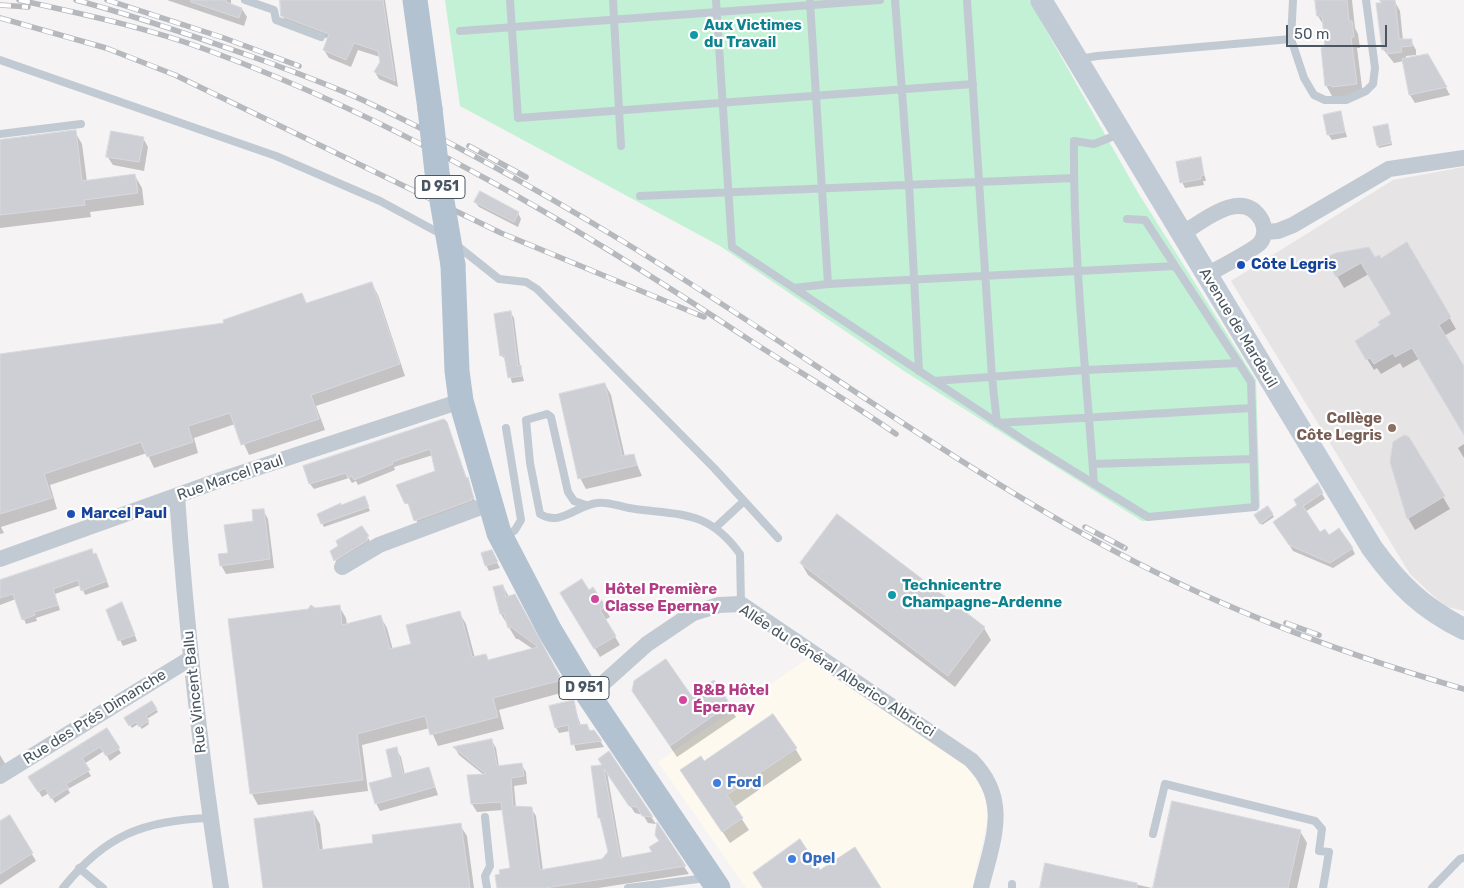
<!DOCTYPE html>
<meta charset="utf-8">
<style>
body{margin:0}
#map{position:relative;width:1464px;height:888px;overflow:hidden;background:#f5f3f3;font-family:Rubik,sans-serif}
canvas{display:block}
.scale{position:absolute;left:1286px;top:25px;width:101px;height:22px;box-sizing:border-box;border:2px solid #4a5661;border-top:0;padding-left:6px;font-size:15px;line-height:18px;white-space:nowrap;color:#4a5661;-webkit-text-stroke:4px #fff;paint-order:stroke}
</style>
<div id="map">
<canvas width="1464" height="888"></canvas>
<div class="scale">50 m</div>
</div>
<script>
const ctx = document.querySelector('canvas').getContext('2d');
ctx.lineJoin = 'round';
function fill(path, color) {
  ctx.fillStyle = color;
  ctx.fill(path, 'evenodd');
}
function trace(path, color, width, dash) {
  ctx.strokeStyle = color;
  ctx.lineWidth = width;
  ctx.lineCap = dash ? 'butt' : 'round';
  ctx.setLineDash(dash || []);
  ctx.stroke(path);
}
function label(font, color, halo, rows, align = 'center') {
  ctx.font = font + ' Rubik,sans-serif';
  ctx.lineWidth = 4.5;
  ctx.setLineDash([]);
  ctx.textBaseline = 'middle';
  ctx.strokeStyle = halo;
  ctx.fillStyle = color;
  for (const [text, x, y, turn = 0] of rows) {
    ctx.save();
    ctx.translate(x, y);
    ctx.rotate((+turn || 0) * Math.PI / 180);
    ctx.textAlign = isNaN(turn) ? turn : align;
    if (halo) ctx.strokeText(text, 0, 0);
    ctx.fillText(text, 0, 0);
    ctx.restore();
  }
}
fill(new Path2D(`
 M807,659l165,109 15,24 1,26 -16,70h-226l-88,-126z`), '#fdf9ef');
fill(new Path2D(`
 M1464,167v444l-20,-5 -34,-32 -179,-293 162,-101z`), '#e6e4e5');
fill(new Path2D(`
 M445,0h584l108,191 119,189 4,127 -118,14 -238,-150 -184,-125 -260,-140z`), '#c3f1d5');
fill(new Path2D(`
 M167,0h64v5l11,4 5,8 -3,9z
 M282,0h103l13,87 -19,-8 -4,-7 6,-10 -1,-5 -22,-7 -7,17 -22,-9 -5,-8 5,-11 -42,-16 -5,-7z
 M1317,0h35l3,28 3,6 2,14h-3l6,47 -24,3 -1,-2h-6l-6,-11 -2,-59 -6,-10z
 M1382,0l13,2 5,9 3,30h8l5,9v5l-10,1v3l22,-4 22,40 -35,8 -5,-8 -6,-34 -10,2 -11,-14z
 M1340,113l7,24 -15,3 -4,-6z
 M1389,128l3,17 -13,3 -1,-3z
 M75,132l7,12 5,38 48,-6 7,12 2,17 -54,7 1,5 -91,11v-88z
 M143,138l5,9 -4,24 -31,-6 -6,-9z
 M1200,159l6,22h-3l1,4 -19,3 -3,-6z
 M475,202l43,11 3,6 -3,8 -39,-20z
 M1407,244l49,85 -12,7 20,33v63l-44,-74 -17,10 -3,-5 -19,11 -4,-6 -3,2 -18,-29 26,-15 11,-12 -24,-40 -25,14 -17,-29h54z
 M372,284l6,11 27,81 -89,30 9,24 -76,25 -14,-31 -41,14 4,15 -44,15 -7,-15 -97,32 7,24 -56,18 3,6 -4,1v-179l225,-30 77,-30 5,9z
 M511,313l3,5 6,48 4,15 -12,2 -6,-23 -5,-5z
 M605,384l6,11 14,62 8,-2 9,21 -56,13 -6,-11z
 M447,423l29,81 -57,22 -8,-18 -4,-5 30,-31 -4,-17 -39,12 1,3 -37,15 -2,-4 -4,2 -3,-5 -35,11 -4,-5 -5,-17z
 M1402,437l6,1 42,71 -35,21 -7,-12 -15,-48 4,-30z
 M1464,444v14l-6,-10z
 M1317,485l8,14 -20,13 15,21 32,15 3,6 -22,14 -40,-17 -15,-24z
 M366,502l4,9 -46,16 -2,-4 19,-17z
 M1268,507l6,10 -12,8 -6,-10z
 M263,510l5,9 6,49 -48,6 -5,-9z
 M362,528l8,13 -32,25 -6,-15z
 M491,552l9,16 -11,3 -3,-6z
 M94,555l5,5 10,27 -24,8 -4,-10 -26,9 5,16 -24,8 1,3 -11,3 -10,-25 -16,6v-24z
 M801,563l183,65 7,12 -36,47 -147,-112z
 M503,586l6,11 5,-1 54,95 -69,19 5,19 -66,17 -8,-18 -68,17 6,46 -110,14 -6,-11 63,-185 24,-3 7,12 1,7 33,-9 7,12 6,22 19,-6 47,-32 7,12 9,34 11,-3 3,6 44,-12 -15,-10h-2l-15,-25z
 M593,589l17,28 -5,3 15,25 -20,12 -38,-64 27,-1z
 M125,609l12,32 -14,5 -3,-6z
 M713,681l23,36 -59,40 -36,-54 49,-6z
 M151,702l7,10 -11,7 2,5 -7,5 -4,-5 -6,4 -6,-10z
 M573,702l8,24 6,-1 4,7 3,-1 10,16 -28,4 -6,-20 -11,2 -3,-6z
 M107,730l14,23 -11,8 -6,-10 -20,13 7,12 -23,13 2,4 -15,10 -6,-10 -7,4 -12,-19z
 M492,741l4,7 3,19 22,-3 5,8 1,12 -13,2 2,22h15l5,8 7,55 60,-11 6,-8 -6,-28 -4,-7 4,-51 5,-13 48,71 -8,-1 -5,-8 -8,-2 -28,-41 15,87 31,-7 7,-10 -3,-16 32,48 -91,14h-100l3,-13 10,-6 -8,-59 -26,2 -5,-8 -3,-28 15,-1 -25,-20 -4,-7z
 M795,748l7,12 -68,47 15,23 -19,13 -48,-72 22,-8z
 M396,749l5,8 4,18 24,-6 9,26 -58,16 -4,-8 18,-25z
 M0,755l6,10 -6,4z
 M313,812l7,12 3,27 51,-7 86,-19 7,11 7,52h-209z
 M9,816l27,45 -36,24v-63z
 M1300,831l7,12 -10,45h-143z
 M1046,864l106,24h-111z`), '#0003');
const building = new Path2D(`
 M191,0h35v2l16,6 -3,10 -48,-16z
 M280,0h103l12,81 -21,-9 6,-10 -2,-11 -24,-8 -8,17 -23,-10 6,-16 -48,-18z
 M1315,0h32l2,21h3l2,16h-3l6,47 -25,3 -1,-2 -6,1 -4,-38 4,-1 -3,-31h-5z
 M1380,0h15l4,37 1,2h12v7l-11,1 1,5 -15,2v-5l-5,1 -6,-47h5z
 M1428,54l19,33 -38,8 -7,-36z
 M1341,111l4,21 -18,3 -4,-20z
 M1388,124l3,19 -14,3 -4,-19z
 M76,130l6,51 53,-7 3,19 -54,7 1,5 -85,10v-75z
 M111,131l33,6 -5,25 -33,-5z
 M1201,157l3,18 -3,1v3l-21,4 -4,-21z
 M480,191l39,21 -5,10 -40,-20z
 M1407,242l44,75 -12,8 25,41v69l-52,-87 -17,9 -2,-4 -19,11 -4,-6 -4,2 -11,-19 25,-16 -2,-3 13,-8 -30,-51 -25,14 -11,-19 11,-5 33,-6 6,10 5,-2 1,3z
 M372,282l28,82 -89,31 8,24 -78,26 -11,-32 -42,13 5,16 -46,15 -6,-15 -97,32 8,24 -52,16v-160l224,-31 -1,-3 79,-27 4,10z
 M511,311l7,55 3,-1 1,11 -14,2 -4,-23 -4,1 -6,-42z
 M605,383l17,73 12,-2 3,11 -59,14 -19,-85z
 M444,419l3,3 19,56 2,-1 6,22 -3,-1 1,2 -58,21 -6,-18 -3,1 -9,-19 39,-14 -5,-22 -38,13 1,2 -39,16 -2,-4 -4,2 -2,-5 -37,11 -6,-18z
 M1405,435l4,2 36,59 -38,23 -17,-57 3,-20z
 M1318,483l5,10 -20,13 17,26 5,-3 4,6 10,-7 14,20 -23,15 -41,-18 -16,-23 24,-17 -3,-5z
 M365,496l4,11 -48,17 -4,-10 24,-11v2z
 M1268,506l5,8 -13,10 -6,-9z
 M264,509l6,50 -50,7 -2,-12 10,-1 -4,-28 29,-4 -1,-11z
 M837,514l148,113 -37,49 -148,-113z
 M362,526l7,10 -2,1 1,3 -34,21 -4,-10 8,-5 -2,-5z
 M92,549l1,5 3,-1 11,28 -26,10 -3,-11 -25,9 5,16 -24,7 1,3 -13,5 -9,-26 -13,4v-18z
 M492,550l6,12 -13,4 -4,-13z
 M582,579l7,11 4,-3 13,20 -6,3 16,26 -22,13 -34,-56z
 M503,585l3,12 9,-3 47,86 -69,18 5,19 -68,18 -5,-19 -68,18 6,46 -113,14 -22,-175 80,-10 3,-4 4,3 25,-3 2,20 39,-10 9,34 21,-5 -5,-19 54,-14 12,46 14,-3 2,6 50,-13 -27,-20 -3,1 -4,-14h-4l-7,-27z
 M122,602l13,33 -17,6 -12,-31z
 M666,659l25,36 23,-15 16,24 -60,42 -38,-55 2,-10z
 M574,700l5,25 8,-1 2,7 5,-1 8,11 -31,4 -3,-20 -13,3 -6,-22z
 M152,701l5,8 -11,7 3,5 -10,6 -3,-5 -7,4 -5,-8z
 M773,714l24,34 -70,47 16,23 -21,14 -42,-62 21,-14 3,5z
 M107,728l13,20 -14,8 -6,-9 -18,11 8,12 -24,14 3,4 -18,11 -6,-11 -7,4 -10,-15z
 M492,739l5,27 25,-3 2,13 -13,2 2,28 19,1 8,63 62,-11 6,-7 -8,-34h-2l-7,-52 11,-1 -4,-6 11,-8 44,66 -11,-1 -5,-9 -8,-1 -25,-37 16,89 32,-6 -3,-5 10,-6 -4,-6 2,-13 29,44 -141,22h-48l-2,-13 5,-1 -1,-4 11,-2 -9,-66 -30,2 -4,-29 19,-1 -33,-27z
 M397,747l6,27 26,-7 6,20 -60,17 -6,-21 23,-6 -6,-27z
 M1172,801l129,29 -13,58h-135z
 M313,811l6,39 54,-7 -1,-8 89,-12 9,65h-207l-9,-69z
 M10,815l23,38 -33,21v-53z
 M800,839l20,31 35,-23 26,41h-118l-10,-15z
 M1045,863l92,20v5h-97z`);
fill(building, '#cdcfd5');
trace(building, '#d7d9de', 1);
trace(new Path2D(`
 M245,0l29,10 2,10 45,17
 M510,0l8,118 455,-34
 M613,0l8,146
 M716,0l16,247 299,198 117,72 107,-10 -4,-125 -106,-162 -18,-1
 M895,0l14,184 10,187
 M967,0l25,377 5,46 254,-15
 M1293,0l-2,39 13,39 10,17 11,5h21l20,-9 7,-7 2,-16 -9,-68
 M810,2l18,282
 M460,31l420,-31
 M1079,59l18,-3 194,-17
 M0,60l276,96 104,45 61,33
 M0,134l81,-10
 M640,196l434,-18
 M455,244l44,35 27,3 11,7 177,179 64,70
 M794,288l34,-4 347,-18
 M934,381l152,-11 153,-7
 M1093,464l160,-5
 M1094,484c-8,-114 -21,-229 -20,-343l20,3 25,-10
 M586,505l-12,-4 -6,-9 -17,-75 -4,-3 -21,6 4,43 10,51c20,13 37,-9 57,-11 12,-2 26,5 38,6 47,6 74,2 105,45l1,50
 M716,527l27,-25
 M506,537l9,-7 6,-10 -15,-92
 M485,817l5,49 -5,10 2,12
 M1153,834l12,-50 150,37 7,8 -3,22 10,1 -6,36
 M79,868l24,20
 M63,888c42,-53 81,-68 148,-70
 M628,888l78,-10
 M1012,888v-4
 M1432,888l28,-29 4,-1`), '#c1cad2', 8);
trace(new Path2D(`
 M1265,232l13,-1 15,-6 96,-56 75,-11
 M1182,234c21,-13 61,-48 80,-13 3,7 3,16 -2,22 -6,7 -43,26 -53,32
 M177,496c9,131 24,262 44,392
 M0,559l220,-79 241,-79
 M342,567l37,-22 110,-41
 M589,696l58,-52 46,-31 26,-8 22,-1 230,156c40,40 22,79 10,128
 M0,776l191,-118`), '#c1cad2', 16);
trace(new Path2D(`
 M1041,0l331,548c27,37 50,60 92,81`), '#c1cbd6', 22);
trace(new Path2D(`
 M415,0l15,109
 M453,265l4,106 4,30 38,132 51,98 39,65 129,192`), '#b3c2d1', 25);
const rail = new Path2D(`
 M19,0c64,14 130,28 191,51 193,71 370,177 541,290 48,31 98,60 145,93
 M76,0c66,18 130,40 194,63 34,13 68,25 101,41 85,40 167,86 248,135 160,97 311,210 475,301 117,65 242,112 370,149
 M107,0l117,38 75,28
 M0,5l28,2
 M0,18l106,30 69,27 326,158 203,84
 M469,146l57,31
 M1085,527l40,21
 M1286,623l33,12`);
trace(rail, '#b5b8bd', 5.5);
trace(rail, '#fff', 4, [11]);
trace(new Path2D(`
 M430,109l7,63 16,93`), '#b3c2d1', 25);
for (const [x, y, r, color] of [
 [694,35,5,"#0f9aa8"],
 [1241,265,5,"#1a4fb4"],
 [1392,428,5,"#8d6e63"],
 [71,514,5,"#1a4fb4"],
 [892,595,5,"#0f9aa8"],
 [595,599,5,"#d1479c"],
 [683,700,5,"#d1479c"],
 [717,783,5,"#3f7fe0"],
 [792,859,5,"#3f7fe0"]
]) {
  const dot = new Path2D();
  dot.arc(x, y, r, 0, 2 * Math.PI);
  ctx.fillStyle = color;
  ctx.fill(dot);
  trace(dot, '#fff', 2);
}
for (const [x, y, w] of [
 [440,187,50],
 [584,688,50]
]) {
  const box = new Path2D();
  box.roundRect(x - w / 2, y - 11.5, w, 23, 4);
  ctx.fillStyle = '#fff';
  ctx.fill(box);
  trace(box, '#4a5661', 1);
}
label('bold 14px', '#4a5661', null, [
 ["D 951",440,187],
 ["D 951",584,688]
]);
label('bold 15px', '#0d838f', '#fff', [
 ["Aux Victimes",704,26],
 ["du Travail",704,43],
 ["Technicentre",902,586],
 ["Champagne-Ardenne",902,603]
], 'left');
label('bold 15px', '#164399', '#fff', [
 ["Côte Legris",1251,265],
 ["Marcel Paul",81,514]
], 'left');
label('15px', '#4a5661', '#fff', [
 ["Avenue de Mardeuil",1238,328,59],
 ["Rue Marcel Paul",230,478,-19],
 ["Allée du Général Alberico Albricci",837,671,33],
 ["Rue Vincent Ballu",195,692,-96],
 ["Rue des Prés Dimanche",95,717,-32]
]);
label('bold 15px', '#785e54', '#fff', [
 ["Collège",1382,419],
 ["Côte Legris",1382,436]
], 'right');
label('bold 15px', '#b23c85', '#fff', [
 ["Hôtel Première",605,590],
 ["Classe Epernay",605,607],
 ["B&B Hôtel",693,691],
 ["Épernay",693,708]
], 'left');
label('bold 15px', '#366cbe', '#fff', [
 ["Ford",727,783],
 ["Opel",802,859]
], 'left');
</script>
